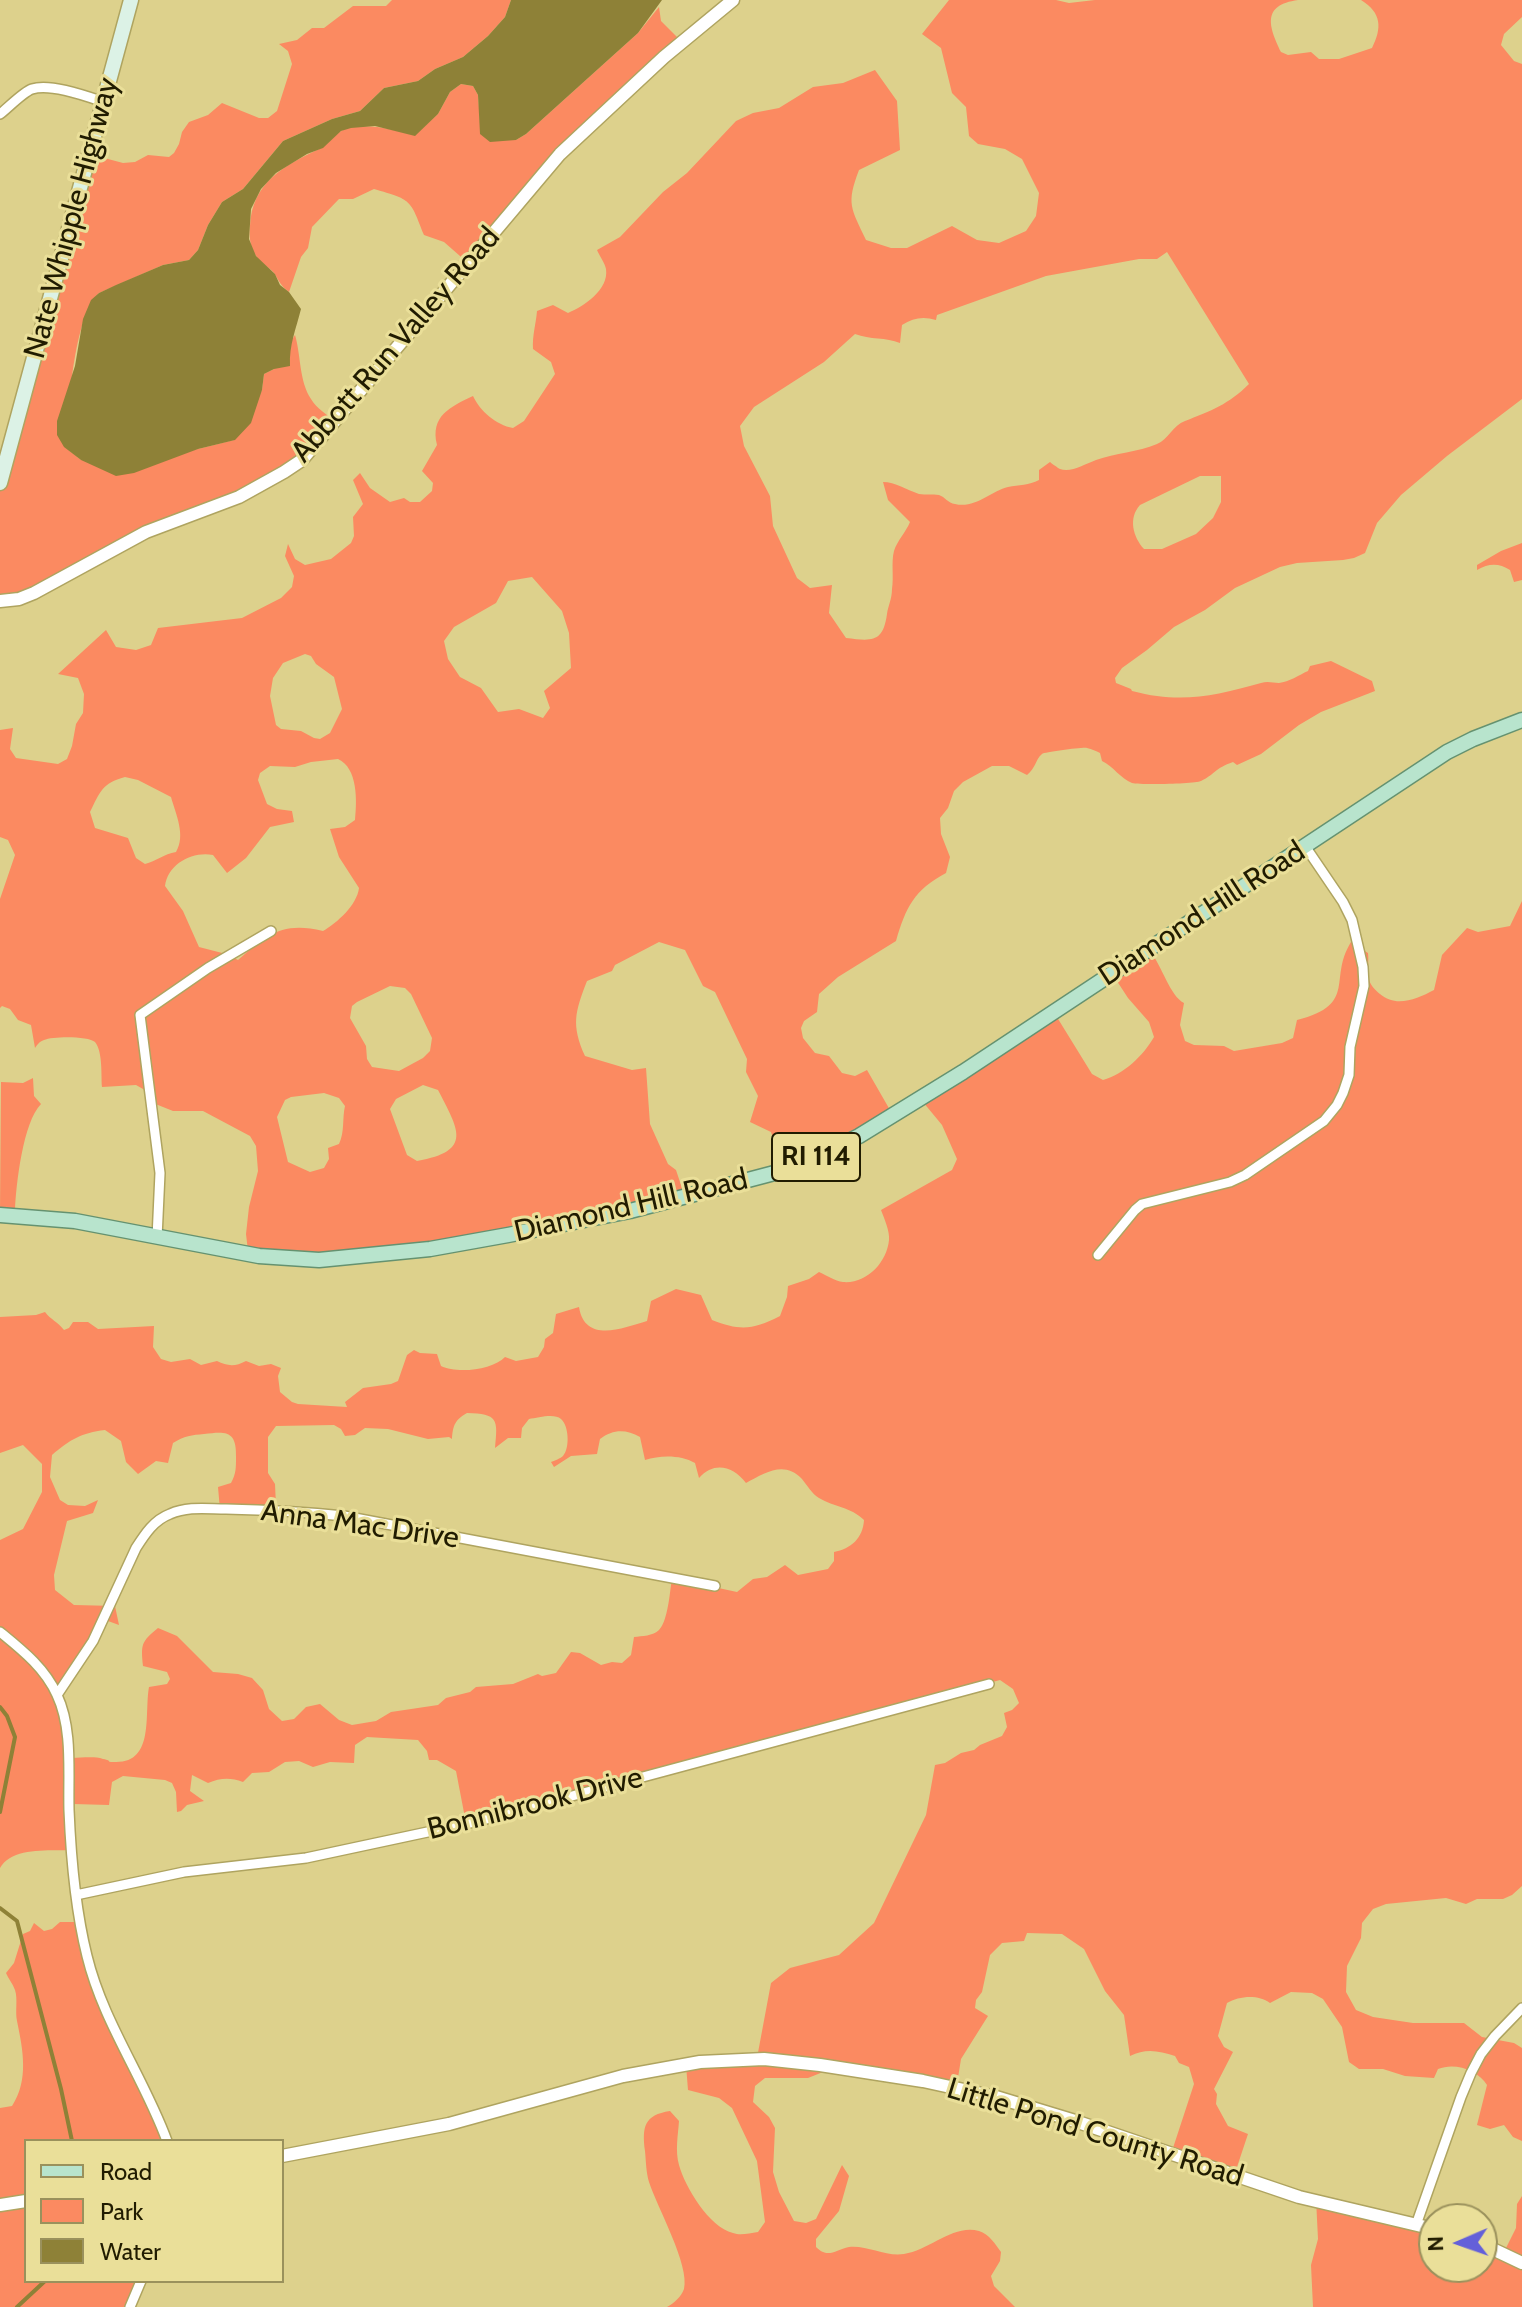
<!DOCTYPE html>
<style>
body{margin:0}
#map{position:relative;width:1522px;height:2307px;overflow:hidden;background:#ddd18c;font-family:Cabin,sans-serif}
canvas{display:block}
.legend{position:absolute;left:24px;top:2139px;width:260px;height:144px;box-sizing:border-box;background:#eadf99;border:2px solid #9a915c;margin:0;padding:10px 14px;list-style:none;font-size:24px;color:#211c01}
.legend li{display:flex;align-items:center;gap:16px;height:40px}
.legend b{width:40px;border:2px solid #9a915c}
.north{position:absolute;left:1418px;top:2203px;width:80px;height:80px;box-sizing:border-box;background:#eadf99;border:2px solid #9a915c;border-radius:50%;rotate:268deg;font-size:22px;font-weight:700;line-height:32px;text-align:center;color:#211c01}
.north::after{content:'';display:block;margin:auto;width:28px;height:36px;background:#6460d9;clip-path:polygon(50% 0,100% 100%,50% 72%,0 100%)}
</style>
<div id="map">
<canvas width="1522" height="2307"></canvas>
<ul class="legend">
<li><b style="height:10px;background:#b8e4cd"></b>Road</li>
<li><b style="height:22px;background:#fb8a61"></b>Park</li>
<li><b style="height:22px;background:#8e8137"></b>Water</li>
</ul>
<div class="north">N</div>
</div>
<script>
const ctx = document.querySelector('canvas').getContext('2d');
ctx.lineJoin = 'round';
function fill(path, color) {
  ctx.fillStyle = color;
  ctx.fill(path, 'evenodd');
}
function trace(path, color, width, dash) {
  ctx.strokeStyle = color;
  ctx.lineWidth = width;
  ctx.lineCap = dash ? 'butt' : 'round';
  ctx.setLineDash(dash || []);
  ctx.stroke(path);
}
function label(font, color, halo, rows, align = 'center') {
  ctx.font = font + ' Cabin,sans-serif';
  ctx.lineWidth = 6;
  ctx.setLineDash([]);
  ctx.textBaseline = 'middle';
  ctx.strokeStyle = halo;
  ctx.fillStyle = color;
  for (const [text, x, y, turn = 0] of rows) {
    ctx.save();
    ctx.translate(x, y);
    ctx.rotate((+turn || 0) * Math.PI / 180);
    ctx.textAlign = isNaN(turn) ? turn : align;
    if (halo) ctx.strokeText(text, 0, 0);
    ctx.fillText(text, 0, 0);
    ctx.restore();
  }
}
fill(new Path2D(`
 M392,0h119l-6,17 -17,19 -25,21 -28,12 -17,12 -34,7 -24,23 -28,8 -49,22 -40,48 -21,13 -14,23 -10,25 -9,10 -26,5 -64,28c-26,24 -30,116 -34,154l16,13 117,-11 36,-9 28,-50 2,-16 10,-5 21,-34c6,20 4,46 16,64 5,9 17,16 24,23l-47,51 -113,47 -139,74 -36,5v-149l11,2 82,-297 30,8 12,-1 13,-7 21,2 5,-4 5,-9 3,-12 7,-10 19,-7 14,-12 37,15h9l9,-7 15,-47 -4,-13 -9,-7 18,-4 15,-12h12l29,-22h33z
 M949,0h107l13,3 26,-3h203c-37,5 -29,27 -17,52l7,3 23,-3 8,7h20l33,-11c10,-20 10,-35 -11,-48h161v17l-18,17 -3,11 13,16 8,3v335l-75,57 -46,39 -24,28 -12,30 -11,5 -11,2 -46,3 -17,4 -45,21 -30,22 -31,17 -27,23 -25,18 -7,10 1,5 15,6 1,2c49,13 82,5 129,-8 7,-2 12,0 18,0 10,-1 20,-8 29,-12l2,-5 21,-5 41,20 3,10 -54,21 -22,13 -38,29 -24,11 -4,-3c-18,6 -19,13 -32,19 -6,3 -61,4 -69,2 -11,-4 -19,-17 -30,-22l-2,-8c-4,-2 -8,-4 -13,-5 -4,-1 -42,4 -45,6 -7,6 -6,14 -15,21l-18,-9h-17l-29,16 -9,9 -6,17 -8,10 1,16 9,23 -4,16c-32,17 -40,34 -50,68l-58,36 -19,17 -2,18 -13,9 -3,7 2,10 12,15 14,3 13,17 13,3 12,-6 27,47 -111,50 -12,-35 -21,-10 8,-26 -12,-24 1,-13 -32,-67 -12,-6 -18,-36 -26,-8 -44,23 -3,6 -25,10c-12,31 -16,44 -2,75l47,14 14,-2 4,56 18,40 8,6 8,24 -101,24 -7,-4 -65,12 2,4 -192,28 -73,-7 -2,-17 3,-27 9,-36 -2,-25 -6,-10 -47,-25h-30l-20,-8 -3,-10 -14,-8 -34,2c-1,-12 1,-35 -7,-45 -6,-6 -42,-6 -51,-2 -5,2 -6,4 -9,8l-4,-23 -13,-5 -8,-11 -8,-3 -2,2v-109l15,-44 -7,-15 -8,-3v-107l13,-2 -3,21 6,9 42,6 9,-5 5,-13 4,-22 7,-11 1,-19 -6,-16 -20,-4 48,-44 10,17 20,3 15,-5 7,-17 84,-10 39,-20 11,-11 2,-11 -9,-20 3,-12 7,15 10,6 26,-6 20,-16 3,-7 -1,-19 10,-13 -10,-24 7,-7 10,15 20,14 14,-4 6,4h10l12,-11 1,-8 -11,-12 15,-26c-7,-29 13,-38 36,-49 7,15 23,29 40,32l11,-7 31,-47 -4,-12 -18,-13c-1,-13 3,-25 4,-38l16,-6 15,8c16,-7 41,-23 38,-44 -1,-6 -7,-14 -9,-19l23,-13 43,-45 24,-19 49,-52 17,-8 26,-5 34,-21 30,-4 32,-13 22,31 3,49 -41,20c-13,34 -8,38 7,70l25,8h16l45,-22 25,14 22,3 27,-12 10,-15 3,-23 -17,-34 -17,-10 -27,-5 -9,-8 -3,-29 -14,-14 -11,-45 -19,-14zM1167,252l82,132c-20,20 -38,27 -64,37 -12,4 -17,19 -28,23 -19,8 -42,9 -61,16 -11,4 -25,13 -36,9 -2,-1 -9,-6 -10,-7l-11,8v10c-10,5 -20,5 -31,7 -17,4 -33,22 -53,17 -7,-1 -10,-7 -16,-9 -7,-1 -13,0 -20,-1 -12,-4 -24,-12 -36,-12l5,18 22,22c-4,10 -13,19 -16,29 -3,11 0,26 -2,38 0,10 -4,17 -5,25 -4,29 -15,27 -41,24l-17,-25 3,-28 -22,3 -13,-10 -24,-52 -3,-30 -26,-50 -4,-20 14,-19 70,-45 31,-28c15,6 31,3 45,9l2,-18c11,-7 21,-9 34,-5l1,-5 109,-39 93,-17h18zM1200,476h21v26l-8,16 -17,16 -34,15h-18c-11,-12 -16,-31 -4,-44zM532,577l30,34 7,22 2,35 -27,23 6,17 -7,10 -24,-9 -21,3 -17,-24 -21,-11 -12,-18 -4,-18 10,-14 42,-24 12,-22zM305,654l6,2 5,8 18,13 8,32 -12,24 -10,6 -6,-1 -13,-7 -20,-2 -5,-4 -6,-29 3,-18 10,-15zM338,759c20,9 19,42 17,61l-10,7 -15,2 9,28 20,31c-2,17 -22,35 -36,43 -41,-10 -56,4 -85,29l-12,-6 -27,-7 -16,-36 -18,-25c3,-22 27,-35 48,-31l14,18 19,-15 24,-31 24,-5 -2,-11 -15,-2 -10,-5 -9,-24 2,-7 10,-7 25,1 16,-5zM125,777l13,3 33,17c5,18 15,38 5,55 -12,2 -20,9 -31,12l-9,-6 -8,-20 -33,-10 -5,-16c10,-20 12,-29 35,-35zM390,986l15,2 6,6 21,44 -2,13 -7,7 -24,13 -27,-4 -5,-8 -1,-13 -16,-28 2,-12 5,-4zM423,1085l15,5c20,39 36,61 -21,71l-10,-6 -17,-46 6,-10zM324,1093l15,5 6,8c-3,13 0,25 -6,38l-11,4 1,11 -5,9 -14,4 -22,-10 -11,-45 8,-17 6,-3z
 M659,7l2,14 21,21 -122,114 -92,107 -24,-21 -20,-7c-14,-36 -12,-35 -50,-46l-21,10h-14l-27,28 -4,21 -7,9 -12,35c-8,-6 -10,-11 -15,-19 -5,-6 -14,-10 -18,-17 -6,-9 -7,-19 -6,-30 2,-43 33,-60 69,-77 11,-5 17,-18 29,-21 23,-5 45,2 67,7l23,-21 12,-22 11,-8 12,2 5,9 3,39 35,6 10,-6 112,-101z
 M1522,543v37l-8,2 -4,-12c-11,-7 -21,-7 -33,0v-5l24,-14z
 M1522,901v985l-10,9 -9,4h-26l-11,5 -20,-6 -60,6 -13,5 -11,14 -1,15 -14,28 -1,26 10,18 17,7 40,6h51l18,14 32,6 8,5v93l-9,-4 -9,-12 -14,4 -13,-4 10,-40c-9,-15 -32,-23 -49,-16l-4,9 -29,-2 -22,-7h-24l-10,-7 -7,-35 -19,-28 -11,-6 -21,-1 -21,11c-12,-9 -31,-7 -43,0l-9,33 6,11 9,5 -19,37 3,5 -1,10 12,22 20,8 -12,36 -63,-22 21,-64 -5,-17 -10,-4 -4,-7c-16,-5 -29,-8 -45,0l-6,-41 -19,-24 -21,-42 -22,-15 -35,-1 -3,8 -22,2 -12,12 -8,37 -6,8 -1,8 13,8 -27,43 -4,25 -124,-16 -25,10h-43l-10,8 -2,16 16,15 6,11 -2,44 6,20 15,29 12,2 10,-4 26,-54 7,11 -10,35 -23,28v8c12,12 19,3 33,0 18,-2 37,10 55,7 26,-4 49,-30 75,-23 10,3 17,14 22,21l-1,9 -9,15 3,10 21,21h-348c7,-4 14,-10 17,-18 6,-24 -27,-82 -35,-107 -3,-10 -3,-21 -4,-31 -3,-24 -1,-36 25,-40l9,10c-1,15 -4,29 0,44 6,22 30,62 54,68 8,3 16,0 25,-1l7,-10 -8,-61 -25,-53 -13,-10 -31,-8 -2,-25 71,-7 14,-75 19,-15 49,-13 35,-32 52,-108 9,-50 10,-2 16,-10 13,-3 6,-5 22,-9 5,-9 -3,-14 8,-3 7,-7 -6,-14 -13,-9 -534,143 -10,-52 -19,-11h-8l-2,-9 -9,-11 -51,-3 -12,8 -1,18 -24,-1 -17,5 -14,-6 -14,1 -16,10 -17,1 -9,9c-13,-5 -23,-4 -35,1l-16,-8 -2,16 14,10 -17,4 -6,6 -4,1 -1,-20 -4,-9 -7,-3 -42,-4 -11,6 -3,23 -36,-1 1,46c-22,1 -62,-4 -74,18v-328l23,-11 19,-37v-28l-19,-19 -23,8v-136l36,-2 9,-3c6,8 12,9 19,18l5,-2 4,-6h15l10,7 56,-3 -1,21 8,12 10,3 19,-3 11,6 16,-4c10,5 18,6 29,0l13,5 12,-2 10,4 -3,8 2,16 12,10 6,2 49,3 -2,-5 18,-14 28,-4 7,-3 9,-26 7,-5 6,3 17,1 4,12c16,8 52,4 64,-9l11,4 22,-4 6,-10 1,-8 8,-6 3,-19 23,-7c6,37 44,21 68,14l4,-20 25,-12 25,6 11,25c28,11 41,10 68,-4l7,-19 1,-11 21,-7 10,-7c7,3 16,9 24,10 24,2 44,-20 46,-42 1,-9 -5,-22 -8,-30l71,-40 5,-11 -15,-34 -19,-23 132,-88 37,60 11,6c21,-6 40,-24 51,-43l-5,-15 -21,-24 -15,-23 37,-24c12,15 20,45 34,52l-4,22 5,16 9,4 30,1 10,5 48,-8 11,-5 4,-18c63,-16 29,-42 56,-81l5,8 10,6c1,8 -1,18 1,26 1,6 6,11 11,15 16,14 37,5 54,-4l8,-35 25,-27 11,4 32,-6zM467,1413c31,1 31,6 28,35l13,-10h13l1,-10 7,-9c9,-1 25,-6 32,0 8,7 9,29 2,37 -2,2 -9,5 -12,6l3,5 17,-11 26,-2 3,-15c13,-10 26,-10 40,-2l5,23c16,-5 36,-5 50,3l4,15c15,-17 34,-12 47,5 19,-10 38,-23 56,-4 5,6 10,15 17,19 15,9 32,9 45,22 -1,18 -13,29 -30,32v9l-6,8 -30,6 -13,-10 -18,12 -14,2 -16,13 -65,-14c-2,13 -4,43 -13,52 -6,6 -17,6 -25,7l-3,18 -9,8 -10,-1 -11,3 -21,-12 -9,-1 -15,21 -14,3 -4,-2 -25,10 -37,3 -6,5 -24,6 -8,7 -47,7 -15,9 -24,4 -13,-5 -19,-16 -14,3 -12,12 -12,2 -13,-12 -6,-19 -11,-12 -14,-4 -25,-2 -36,-36 -19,-8c-17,14 -17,16 -15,38l24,6 3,7 -3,5 -18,3c-5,27 6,76 -34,75 -11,0 -1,-1 -12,-3 -9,-3 -21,-1 -31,-1l-5,-46 -5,-20 33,-46 13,-25 11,4 -4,-19 -41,-1 -19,-15 -1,-15 13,-54 26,-8 5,-13 -13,6 -17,-1 -8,-5 -10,-23 2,-22c19,-16 29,-22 53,-25l16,11 5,21 12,12 18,-13 12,2 5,-20c11,-7 19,-8 31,-9 23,-3 33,-3 32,24 0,10 0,16 -5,25l-13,4 2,23 53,-1 3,-3 -1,-22 -7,-11v-36l8,-11 58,-1 7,4 4,7 10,-1 10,-7 23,1 40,10 21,-2 3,2c1,-14 3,-19 15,-26z
 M33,1078l1,18 7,8c-18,18 -25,81 -26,106l-15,2 1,-130 22,1z
 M60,1922h24l15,66 70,153h-143v140h114l-11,26h-129v-199l12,-2c17,-26 11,-56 5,-85 -2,-10 1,-22 -2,-31 -2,-6 -7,-12 -9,-17l8,-10 9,-29 7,-3 4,-8 10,8 8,-2z
 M1522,2196v111h-209l-2,-42 7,-26 -2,-40 118,28v40h48v-23l22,8 12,-24 1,-24z`), '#fb8a61');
fill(new Path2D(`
 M511,0h151l-24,33 -112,101 -10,6 -26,2 -10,-8 -2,-39 -5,-9 -12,-2 -11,8 -12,22 -23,22 -40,-10 -24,2 -10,3 -18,17 -16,6 -31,19 -15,16 -10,20 -2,30 7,17 19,18 5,11 9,7 12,17c-5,20 -12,36 -11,57l-16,3 -10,5 -2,16 -11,33 -16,17 -37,9 -64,24 -18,3 -35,-16 -17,-13 -7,-12v-14l18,-55 8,-47 8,-19 8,-7 17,-8 47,-20 26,-5 9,-10 10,-25 14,-23 21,-13 40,-48 49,-22 28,-8 24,-23 34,-7 17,-12 28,-12 25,-21 17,-19z`), '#8e8137');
trace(new Path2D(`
 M0,1707l7,9 8,21 -15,75
 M0,1908l17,13 44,168 11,52
 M17,2307l28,-26`), '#8e8137', 4);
const minor = new Path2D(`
 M0,114c8,-6 23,-22 32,-25 18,-6 54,7 72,13
 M157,1238l3,-65 -20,-158 68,-47 63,-37
 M1098,1255l37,-45 7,-6 88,-22 15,-7 79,-54 13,-16 6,-12 6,-18 1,-28 14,-61 -1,-19 -11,-47 -9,-18 -38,-56
 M0,1632c22,18 45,36 57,63 16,34 11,78 12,115 2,49 6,98 18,146 16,66 57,122 80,185
 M57,1695l36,-54 43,-93c9,-14 18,-28 34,-34 18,-8 37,-5 56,-5 40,1 79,3 118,7l371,70
 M76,1895l108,-23 122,-14 173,-37 510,-137
 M1416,2225l45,-128 10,-24 10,-19 14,-18 27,-28
 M130,2307l11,-26`);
const tertiary = new Path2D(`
 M0,601l19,-2 15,-6 112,-61 93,-35 45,-25 18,-12 258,-306 104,-97 69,-57
 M282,2156l167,-32 174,-48 77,-14 64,-3 56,6 103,16 73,16 79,24 224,76 135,32
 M0,2205l26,-4
 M1482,2244l40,19`);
const secondary = new Path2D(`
 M0,483l131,-483`);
const primary = new Path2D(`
 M0,1215l75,6 184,35 60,4 111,-11 78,-14 122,-24 152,-40 41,-17 36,-18 104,-64 484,-320 26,-13 49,-19`);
trace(minor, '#afa460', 12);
trace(tertiary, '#afa460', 15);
trace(secondary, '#afa460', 17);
trace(primary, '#659270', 17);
trace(minor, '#fff', 9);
trace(tertiary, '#fff', 12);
trace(secondary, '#dcf2e6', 14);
trace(primary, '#b8e4cd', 14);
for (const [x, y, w] of [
 [816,1157,88]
]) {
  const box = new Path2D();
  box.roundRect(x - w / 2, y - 24, w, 48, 6);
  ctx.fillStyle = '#eadf99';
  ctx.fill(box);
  trace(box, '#211c01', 2);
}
label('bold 28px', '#211c01', null, [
 ["RI 114",816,1157]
]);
label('30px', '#211c01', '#eadf99', [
 ["Nate Whipple Highway",72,218,-75],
 ["Abbott Run Valley Road",396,345,-49],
 ["Diamond Hill Road",1202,914,-33],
 ["Diamond Hill Road",631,1206,-13],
 ["Anna Mac Drive",360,1525,8],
 ["Bonnibrook Drive",535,1804,-14],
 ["Little Pond County Road",1095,2133,17]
]);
</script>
